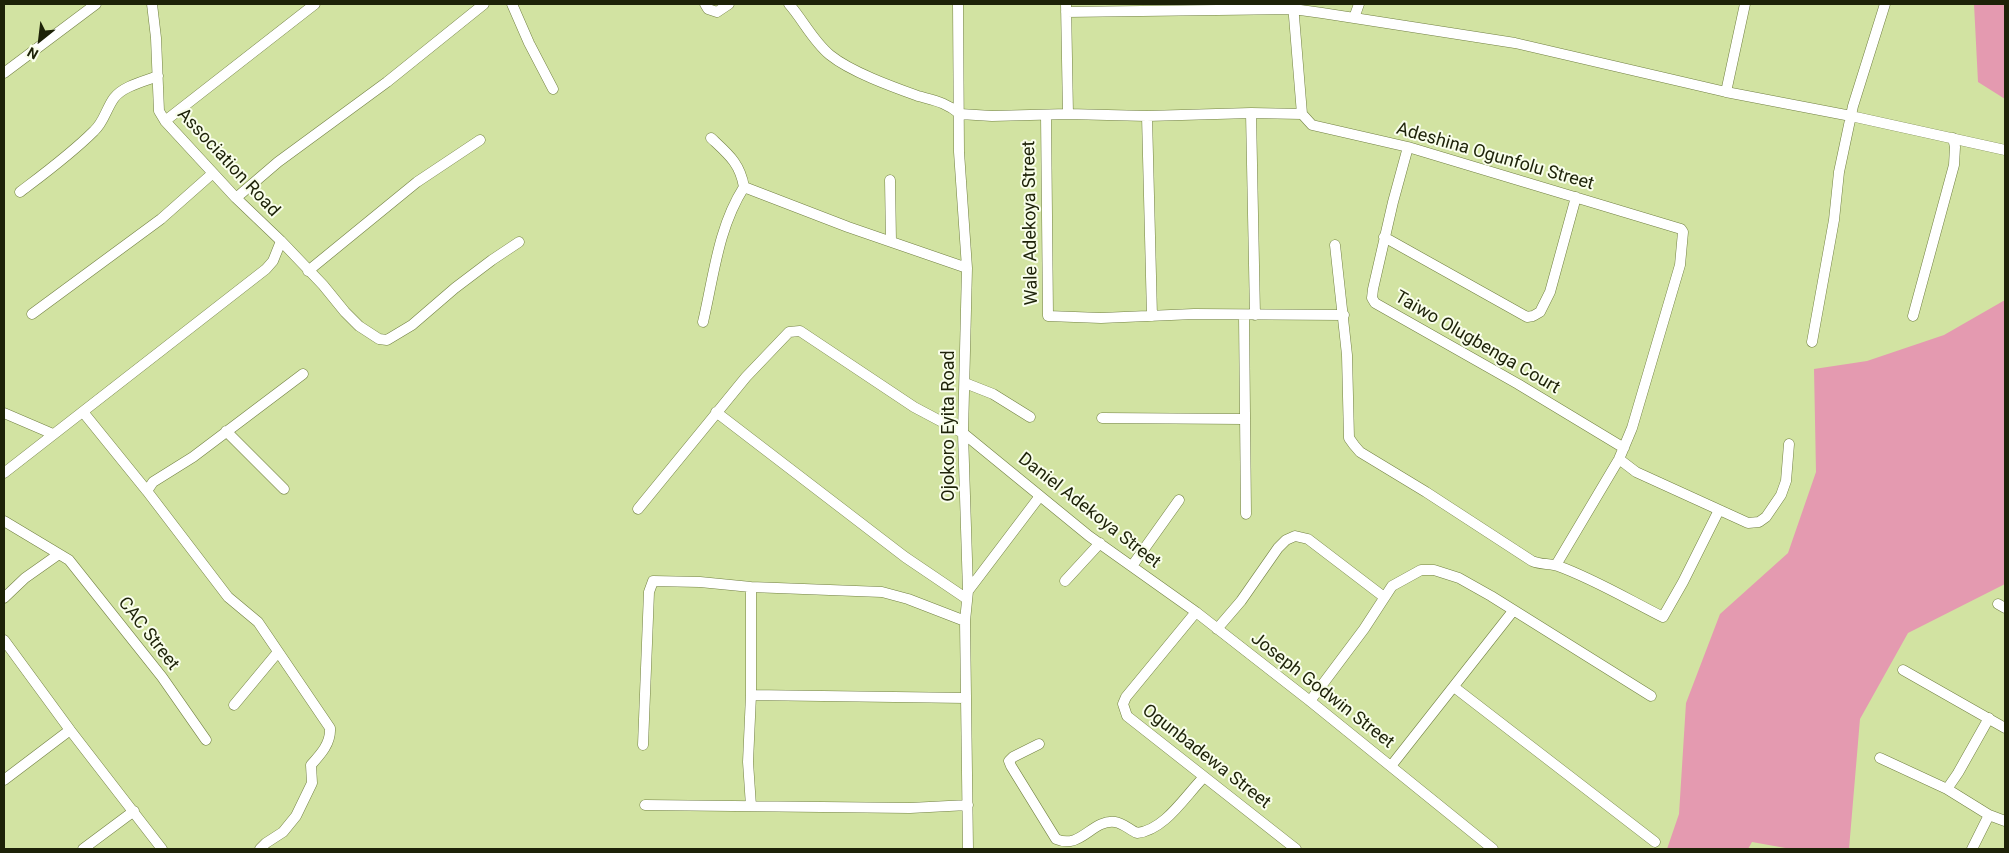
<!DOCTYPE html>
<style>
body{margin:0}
#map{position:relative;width:2009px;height:853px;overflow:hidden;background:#d2e3a2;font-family:Roboto,sans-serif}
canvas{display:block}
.frame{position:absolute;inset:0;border:5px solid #1d2208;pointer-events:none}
.north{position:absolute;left:15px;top:15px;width:50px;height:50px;-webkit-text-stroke:4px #f9feeb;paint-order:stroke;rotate:209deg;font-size:14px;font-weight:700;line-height:20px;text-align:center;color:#1d2208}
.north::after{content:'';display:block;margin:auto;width:18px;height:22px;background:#1d2208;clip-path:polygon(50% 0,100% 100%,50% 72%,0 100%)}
</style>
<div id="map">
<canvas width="2009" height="853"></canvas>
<div class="frame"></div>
<div class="north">N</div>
</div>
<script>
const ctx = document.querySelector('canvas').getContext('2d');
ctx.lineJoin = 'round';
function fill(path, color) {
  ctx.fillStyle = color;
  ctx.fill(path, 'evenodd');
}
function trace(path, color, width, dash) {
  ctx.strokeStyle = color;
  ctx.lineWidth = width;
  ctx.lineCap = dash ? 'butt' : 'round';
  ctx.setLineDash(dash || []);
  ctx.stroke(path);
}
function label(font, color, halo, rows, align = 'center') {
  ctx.font = font + ' Roboto,sans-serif';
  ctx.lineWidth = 4;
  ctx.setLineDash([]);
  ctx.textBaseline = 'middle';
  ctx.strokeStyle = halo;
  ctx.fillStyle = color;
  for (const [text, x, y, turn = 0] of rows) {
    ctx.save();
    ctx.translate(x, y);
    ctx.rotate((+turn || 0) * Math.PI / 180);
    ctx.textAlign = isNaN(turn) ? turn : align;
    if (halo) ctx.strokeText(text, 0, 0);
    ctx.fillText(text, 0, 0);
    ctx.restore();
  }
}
fill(new Path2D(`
 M1974,4h31v95l-27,-17z
 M2005,300v284l-97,49 -48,86 -11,130h-58l-39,-7 -4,7h-81l12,-35 7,-111 34,-89 68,-61 28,-81 -2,-103 53,-8 77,-26z`), '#e49ab0');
const street = new Path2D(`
 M152,4l4,34 3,73 6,10 71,77 45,43 42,44 22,27 14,14 20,13 8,1 25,-15 43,-37 37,-28 27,-18
 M512,4l17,39 24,46
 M705,4l3,5 9,3 12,-8
 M789,4c14,16 24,37 41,51 21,17 63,32 88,41 18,5 27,6 42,18
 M958,4l1,148 8,116 -4,165 5,158 -3,30 3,228
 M1066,4l2,110
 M1293,4l9,110
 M1066,12l227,-3 29,4 193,30 211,49 125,24 154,34
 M1354,18l5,-14
 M4,73l92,-69
 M1726,92l19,-88
 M1251,113l4,202
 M960,114l32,2 76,-2 79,2 104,-3 51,1
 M1302,114l10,11 96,22 273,82 2,3 -3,33 -48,163 -13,31 -63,106
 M1046,115l2,201 53,2 93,-4 150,1
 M1147,116l5,200
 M165,121l150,-117
 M1408,147l-15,55 -20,87 -1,9 3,5 143,81 106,64
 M890,180l1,61
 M744,187l104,40 119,41
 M20,192c25,-19 51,-38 74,-61 10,-9 12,-22 20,-33 9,-12 31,-17 44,-22
 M236,198l42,-36 109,-80 97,-78
 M1384,237l143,80 6,-1 7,-4 10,-20 26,-95
 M1335,245l12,110 2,83 5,7 6,7 66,40 106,69c9,4 17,2 26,5 36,13 71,34 105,51l20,-35 36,-72
 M308,271l109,-89 63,-42
 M32,314l129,-95 52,-46
 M1244,315l2,199
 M1913,316l41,-151 1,-18 -2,-9
 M703,322c11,-47 15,-94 41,-135 -4,-24 -16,-33 -33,-49
 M1812,342l22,-122 5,-48 14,-66 32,-102
 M965,383l28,11 37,23
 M83,412l64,79 81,106 30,25 72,106c1,15 -9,26 -19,37l1,18 -16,33 -13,16 -17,11 -6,6
 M716,412l189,145 62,42
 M4,413l49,21
 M1102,418l142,1
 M226,431l58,58
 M1619,459l17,13 112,51 11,-1 7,-5 15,-22 5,-14 3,-37
 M4,473l262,-204 7,-8 8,-20
 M147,491l6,-9 40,-25 110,-83
 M638,509l108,-132 43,-45 11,-1 114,76 49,26 126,103 107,76 114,89 183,148
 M4,521l65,39 93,117 44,63
 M1132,566l47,-66
 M1065,581l35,-38
 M968,591l72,-95
 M4,598l21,-20 34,-24
 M1998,604l7,4
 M1196,612l-70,85 -3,7 4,12 169,133
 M1217,629l24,-28 37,-53 8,-8 9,-4 13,3 76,58
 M4,640l66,90 92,119
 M1903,670l102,58
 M1454,687l201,155
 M751,695l215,3
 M1310,701l54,-72 28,-43 29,-16h13l25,8 32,18 160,100
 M234,705l44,-53
 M1039,744l-26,13 -4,4 2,5 45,73c25,11 36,-20 59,-17 8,1 15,8 22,11 28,-3 48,-37 67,-56
 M643,745l6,-153 4,-11 47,1 51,5 131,5 26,7 57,22
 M1880,758l67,31 42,26 16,6
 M1391,766l122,-155
 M4,780l66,-50
 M1947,789l11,-16 31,-55
 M645,805l265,3 58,-3
 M751,806l-3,-44 3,-67v-108
 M83,849l51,-38
 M1972,849l17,-34`);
trace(street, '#728043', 11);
trace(street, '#fff', 10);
label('18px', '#1d2208', '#f9feeb', [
 ["Adeshina Ogunfolu Street",1495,157,16],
 ["Association Road",228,163,47],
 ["Wale Adekoya Street",1031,223,-91],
 ["Taiwo Olugbenga Court",1477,343,30],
 ["Ojokoro Eyita Road",949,426,-90],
 ["Daniel Adekoya Street",1089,511,38],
 ["CAC Street",148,634,52],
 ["Joseph Godwin Street",1322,691,38],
 ["Ogunbadewa Street",1206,757,38]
]);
</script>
